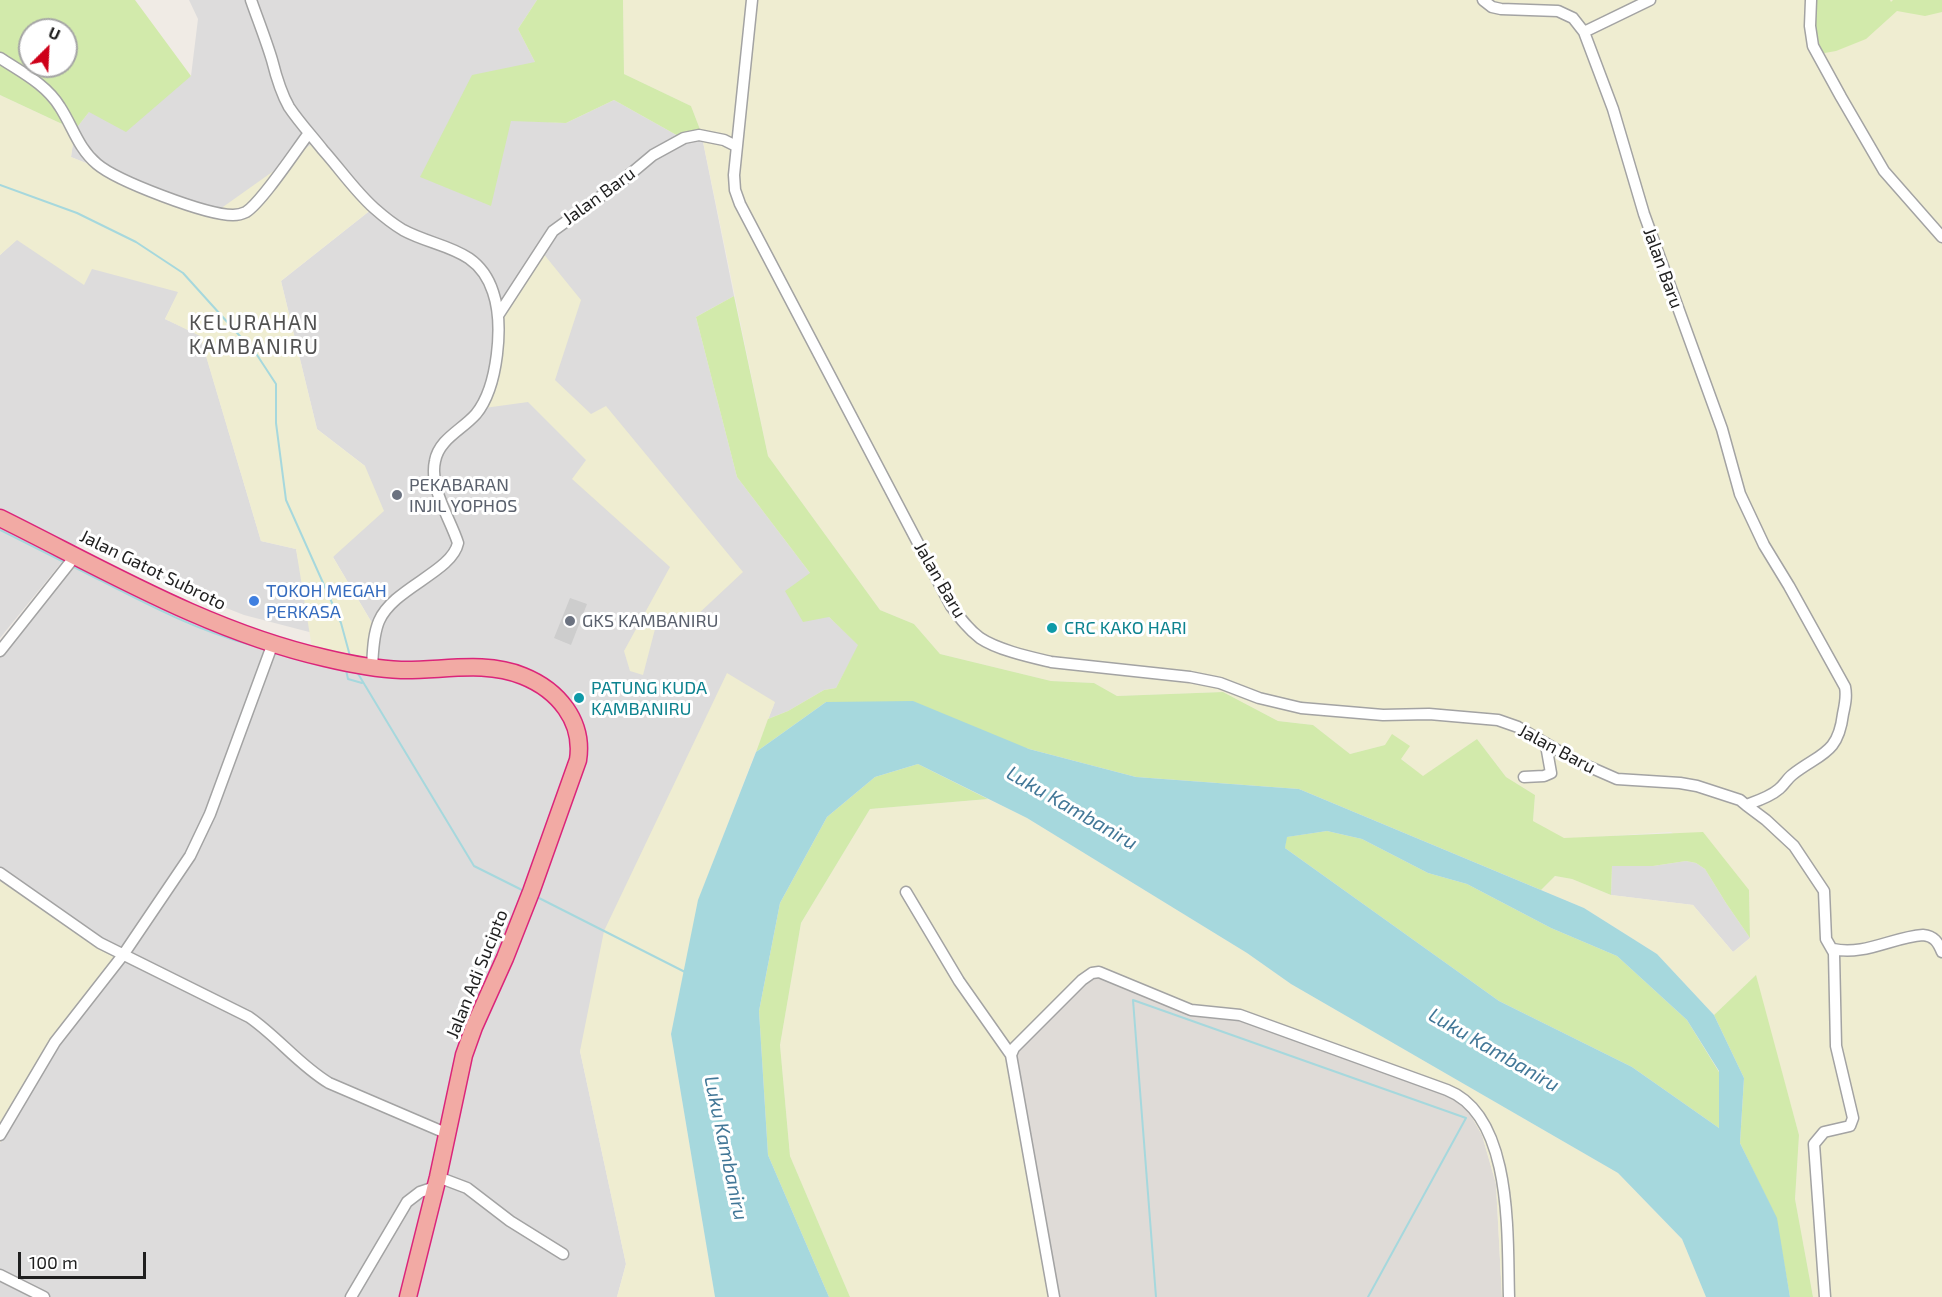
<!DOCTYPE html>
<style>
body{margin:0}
#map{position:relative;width:1942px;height:1297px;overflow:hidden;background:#f0ebe5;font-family:"Exo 2",sans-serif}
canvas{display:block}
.north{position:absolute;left:18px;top:18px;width:60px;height:60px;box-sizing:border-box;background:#fff;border:2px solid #a5a5a5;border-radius:50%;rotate:24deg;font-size:16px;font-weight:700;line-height:24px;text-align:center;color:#1f1f1f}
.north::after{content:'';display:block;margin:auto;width:21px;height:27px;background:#ce0019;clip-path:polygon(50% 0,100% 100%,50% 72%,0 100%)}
.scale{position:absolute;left:18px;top:1252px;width:128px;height:27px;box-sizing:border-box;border:3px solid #1f1f1f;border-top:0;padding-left:8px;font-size:18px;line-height:21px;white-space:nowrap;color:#1f1f1f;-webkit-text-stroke:4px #fff;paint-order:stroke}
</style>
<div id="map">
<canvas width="1942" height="1297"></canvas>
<div class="north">U</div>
<div class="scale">100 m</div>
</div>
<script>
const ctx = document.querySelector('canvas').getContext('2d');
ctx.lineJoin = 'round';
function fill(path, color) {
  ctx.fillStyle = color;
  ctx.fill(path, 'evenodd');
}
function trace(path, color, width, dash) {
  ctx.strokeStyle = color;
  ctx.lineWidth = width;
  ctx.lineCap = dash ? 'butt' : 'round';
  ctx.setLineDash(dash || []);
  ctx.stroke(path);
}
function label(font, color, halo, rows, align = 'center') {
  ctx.font = font + ' "Exo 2",sans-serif';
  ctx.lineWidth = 6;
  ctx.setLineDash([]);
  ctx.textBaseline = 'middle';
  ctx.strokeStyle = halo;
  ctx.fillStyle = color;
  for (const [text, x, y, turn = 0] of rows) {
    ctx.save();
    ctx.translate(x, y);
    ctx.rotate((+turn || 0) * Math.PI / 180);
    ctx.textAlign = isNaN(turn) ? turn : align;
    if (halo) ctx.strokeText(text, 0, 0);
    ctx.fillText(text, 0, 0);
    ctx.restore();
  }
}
fill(new Path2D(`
 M189,0h348l-19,29 17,33 -24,58 55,3 48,-23 66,37 21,-5 33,164 -38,21 41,160 73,96 19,44 30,28 -23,43 -12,2 -36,21 -20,8 7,-17 -195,349 46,213 -9,33h-617v-154l54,-102 -54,-165v-221l74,-92 94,43 174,55 30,-38 -39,-66 32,-91 -48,-37 -36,-148 91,-72 -159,5 -142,-57 4,-27 14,-18 102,-36 7,-57z
 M17,239l78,17 84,36 -14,27 35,16 61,206 35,8 17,84 -69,-18 -76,-30 -89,-44 -79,97v-383z
 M1686,861l10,2 9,6 21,34 24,35 -17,14 -40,-47 -82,-10 1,-29h41z`), '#dddcdc');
fill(new Path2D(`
 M570,598l17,6 -16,41 -17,-7z`), '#cdcdcd');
fill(new Path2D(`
 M1094,975l142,42 218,79 16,18 12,21 14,49 6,113h-443l-45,-242 2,-4z`), '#dfdbd7');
fill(new Path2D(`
 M623,0h1319v1297h-129l-18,-98 4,-64 -44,-159 -41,39 -57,-61 -73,-46 -43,-18 14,-14 17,3 39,16 82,10 40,47 17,-14 -1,-48 -78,-58 -107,7 -31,-18 2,-26 -29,-18 -29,-38 -54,38 -38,-32 -35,9 -37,-29 -35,-4 -55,-29 -106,4 -23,-13 -43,-2 -111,-27 -26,-30 -34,-14 -112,-154 -67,-324 -10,-26 -67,-32z
 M0,95l75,35 -4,27 142,57 100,-71 59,66 -91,72 36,148 48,37 19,45 -51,46 39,66 -2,38 -57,-7 -17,-105 -35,-8 -61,-205 -35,-17 13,-27 -86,-23 -8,16 -67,-45 -17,15z
 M538,247l43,53 -26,80 36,34 15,-8 137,166 -47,44 -25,-3 -16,16 -12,46 -13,-4 -6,-20 46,-84 -98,-88 14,-19 -58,-58 -51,7 14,-39 2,-53z
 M727,673l48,29 -75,194 -29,138 44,263h-98l9,-33 -46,-213 24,-120z
 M988,799l39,19 220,135 44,31 327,189 64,66 24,58h-204l-6,-113 -14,-49 -12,-21 -16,-18 -218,-79 -46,-4 -96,-38 -9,3 -71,77 45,242h-209l-60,-141 -10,-111 21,-122 69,-114z
 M0,876l122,79 -68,86 -54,102z`), '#efedd1');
fill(new Path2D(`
 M0,0h135l56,76 -65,56 -37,-20 -14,18 -75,-35zM30,30h36v36h-36z
 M537,0h86l1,74 67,32 10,26 -21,5 -66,-37 -48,23 -55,-2 -20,85 -71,-29 52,-102 63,-13 -17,-33z
 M1813,0h77l1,2 2,-2h49v12l-17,4 -28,-5 -31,28 -30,12 -17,3 -8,-29z
 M734,296l34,160 112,154 34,14 26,30 111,27 43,2 23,13 106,-4 55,29 35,4 37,29 35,-9 7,-11 18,12 -9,13 22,17 54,-37 29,38 29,18 -2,26 31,17 139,-6 46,58 1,48 -24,-35 -21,-34 -9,-6 -10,-2 -33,5h-41l-1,29 -39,-16 -17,-3 -14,14 -242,-101 -163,-12 -107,-28 -203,-47 -70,50 12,-33 20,-8 36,-21 12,-2 22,-43 -29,-28 -26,5 -18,-31 25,-18 -73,-96 -41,-160z
 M918,764l70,35 -118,10 -69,114 -21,122 10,111 60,141h-21l-61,-142 -9,-144 21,-108 47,-86 48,-40z
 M1327,831l35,8 66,34 39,11 84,44 66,28 70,64 32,52v56l-87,-61 -133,-66 -214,-153 1,-11z
 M1756,975l43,160 -4,64 18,98h-23l-14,-79 -36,-75 4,-65 -30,-63z`), '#d2eaab');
fill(new Path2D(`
 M913,701l116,48 107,28 163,12 285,119 73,46 57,61 30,63 -4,65 37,75 13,79h-84l-24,-58 -64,-66 -327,-189 -44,-31 -220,-135 -109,-54 -43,13 -48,40 -47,86 -21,108 9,144 61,142h-114l-44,-263 27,-134 58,-148 70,-50zM1327,831l35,8 66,34 39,11 84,44 66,28 70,64 32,51v57l-87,-61 -133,-66 -214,-153 2,-11z`), '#a6d8dd');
trace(new Path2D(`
 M0,185l77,28 59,29 47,31 74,82 19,29v39l10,77 55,123 9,33
 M0,530l64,32
 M72,566c58,29 116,62 179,79
 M346,670l2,9 14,4
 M357,672l117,194 50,25
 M535,896l150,76
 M1156,1297l-23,-297 333,118 -98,179`), '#a6d8dd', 2);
const minor = new Path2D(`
 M251,0c7,20 15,40 21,60 4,16 9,33 17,47 10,15 23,29 34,43 17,19 32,41 51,58 9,8 19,16 29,22 35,19 75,16 90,62 11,32 5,95 -17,122 -14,16 -37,25 -41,47 -6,27 15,57 23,82 -6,29 -65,45 -79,78 -6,14 -6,31 -7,46
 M752,0l-18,175 1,15 5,14 211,402c9,12 17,23 29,32 18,12 50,19 71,24l139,15 30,6 39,15 42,10 82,7 46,-1 69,6 20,7 58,34 41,18 63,4 17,3 43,14 6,5c11,-4 24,-8 33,-16 5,-4 8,-10 13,-14 28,-22 46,-20 51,-61 2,-9 4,-18 2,-27l-56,-101 -25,-41 -24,-51 -18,-65 -78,-215 -31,-105 -29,-77 66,-32
 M1483,0l9,7 9,2 57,2 15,7 11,14
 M1811,0l-1,26 3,20 28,51 43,74 58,66
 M0,58c21,14 46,26 60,49 13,20 18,41 37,57 20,17 109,51 136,51 5,0 9,-1 13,-3 16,-10 50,-62 63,-79
 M499,314l54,-83 69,-50 31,-26 31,-17 15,-3 25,5 12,6
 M0,651l76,-96
 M1524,777l20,-1 7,-3 -5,-28
 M1746,805l20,15 28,26 30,45 2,48 8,14 2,93 17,72 -3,8 -26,6 -10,12 11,153
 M0,873l100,70 149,74c29,20 50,48 80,66l119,51
 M906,892l53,89 52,74
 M1833,949c31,7 60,-12 90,-14 11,1 15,7 19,17
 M0,1135l55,-93 68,-87 67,-99 20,-42 63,-171
 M438,1177l29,11 43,33 53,33
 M0,1275l44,22
 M351,1297l56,-95 13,-10 15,-5
 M1054,1297l-43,-242 3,-7 68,-68 10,-7 7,-1 92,38 49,5 207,75c67,26 60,149 62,207`);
const trunk = new Path2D(`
 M0,518c105,52 210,114 325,140 25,6 51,11 76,12 40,1 84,-10 122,6 35,14 61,45 55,84l-47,132 -26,66 -31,69 -10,28 -26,122 -30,120`);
trace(minor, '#a3a3a3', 13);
trace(trunk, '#db257a', 19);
trace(minor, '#fff', 10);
trace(trunk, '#f2aaa4', 16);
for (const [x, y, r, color] of [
 [397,495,6,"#6b7280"],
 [254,601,6,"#3f7fe0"],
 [570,621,6,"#6b7280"],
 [1052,628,6,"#0f9aa8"],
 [579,698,6,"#0f9aa8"]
]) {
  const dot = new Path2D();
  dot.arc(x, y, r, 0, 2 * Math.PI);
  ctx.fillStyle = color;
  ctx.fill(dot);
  trace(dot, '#fff', 2);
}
label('18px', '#1f1f1f', '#fff', [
 ["Jalan Baru",599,196,-36],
 ["Jalan Baru",1663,268,70],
 ["Jalan Gatot Subroto",153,570,26],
 ["Jalan Baru",940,580,60],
 ["Jalan Baru",1557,749,28],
 ["Jalan Adi Sucipto",477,974,-68]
]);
label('18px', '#5b616d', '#fff', [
 ["PEKABARAN",409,485],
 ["INJIL YOPHOS",409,506],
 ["GKS KAMBANIRU",582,621]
], 'left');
label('18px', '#366cbe', '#fff', [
 ["TOKOH MEGAH",266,591],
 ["PERKASA",266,612]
], 'left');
label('18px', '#0d838f', '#fff', [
 ["CRC KAKO HARI",1064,628],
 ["PATUNG KUDA",591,688],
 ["KAMBANIRU",591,709]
], 'left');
label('italic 20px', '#427797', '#fff', [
 ["Luku Kambaniru",1072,808,30],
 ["Luku Kambaniru",1494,1050,30],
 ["Luku Kambaniru",726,1148,78]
]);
ctx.letterSpacing = '1.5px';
label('21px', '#525252', '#fff', [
 ["KELURAHAN",254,323],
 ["KAMBANIRU",254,347]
]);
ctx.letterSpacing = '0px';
</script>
